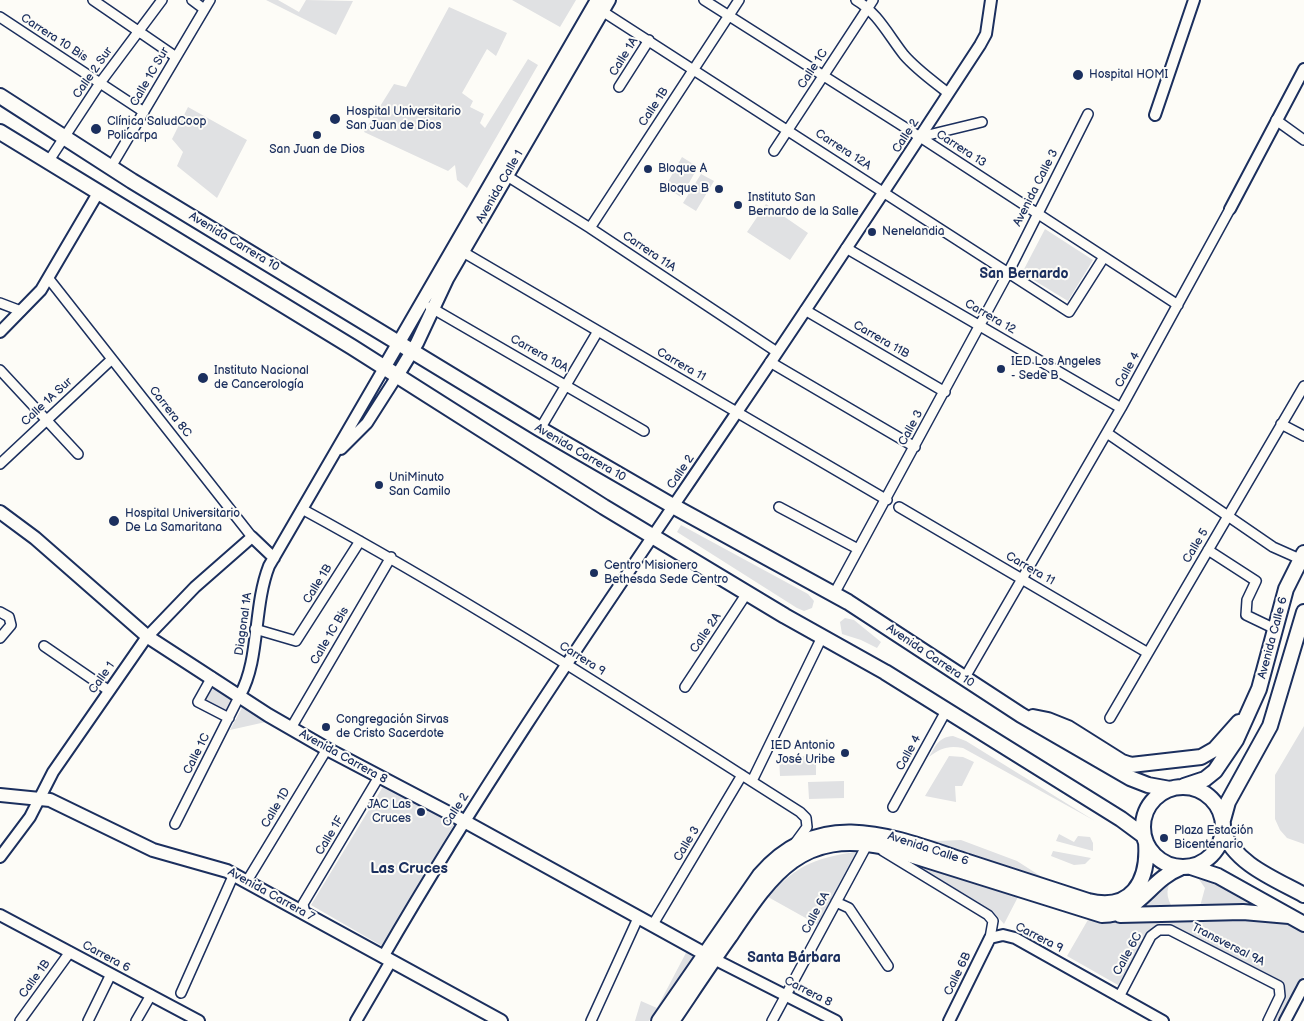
<!DOCTYPE html>
<meta charset="utf-8">
<style>
body{margin:0}
canvas{display:block;background:#fdfcf7}
</style>
<canvas width="1304" height="1021"></canvas>
<script>
const ctx = document.querySelector('canvas').getContext('2d');
ctx.lineJoin = 'round';
function fill(path, color) {
  ctx.fillStyle = color;
  ctx.fill(path, 'evenodd');
}
function trace(path, color, width, dash) {
  ctx.strokeStyle = color;
  ctx.lineWidth = width;
  ctx.lineCap = dash ? 'butt' : 'round';
  ctx.setLineDash(dash || []);
  ctx.stroke(path);
}
function label(font, color, halo, rows, align = 'center') {
  ctx.font = font + ' "Balsamiq Sans",sans-serif';
  ctx.lineWidth = 4;
  ctx.setLineDash([]);
  ctx.textBaseline = 'middle';
  ctx.strokeStyle = halo;
  ctx.fillStyle = color;
  for (const [text, x, y, turn = 0] of rows) {
    ctx.save();
    ctx.translate(x, y);
    ctx.rotate((+turn || 0) * Math.PI / 180);
    ctx.textAlign = isNaN(turn) ? turn : align;
    if (halo) ctx.strokeText(text, 0, 0);
    ctx.fillText(text, 0, 0);
    ctx.restore();
  }
}
fill(new Path2D(`
 M266,0h12l21,12 7,-12 47,1 -17,34z
 M512,0h64l-16,27z
 M449,7l58,26 -11,23 -9,-7 -25,44 11,8 -3,6 14,7 -4,9 5,5 43,-69 10,6 -71,123 -10,-8 -2,-15 -7,6 -84,-39 30,-48 12,3z
 M188,107l59,33 -30,58 -40,-32 6,-14 -11,-13z
 M682,157l16,10 -17,30 -16,-10z
 M701,174l13,7 -18,30 -13,-8z
 M766,204l42,29 -18,27 -43,-28z
 M1045,229l48,31 -25,41 -46,-28z
 M681,525l127,69 6,7 -2,7 -8,3 -7,-3 -120,-76z
 M845,618l9,2 27,22 -4,6 -16,-8 -19,-6 -2,-12z
 M214,684l19,13 -7,14 -22,-11z
 M244,704l26,17 -40,9z
 M1304,726v118l-17,-6 -7,-8 -5,-11v-44z
 M953,736l13,5 129,80 -132,-73c-14,-3 -23,0 -34,9 7,-12 10,-20 24,-21z
 M816,756v19l-36,1 -1,-19z
 M949,756l14,1 11,5 -12,24h-7l1,16 -31,-6z
 M844,781v17l-35,1 -1,-17z
 M384,785l71,38 -73,123 -71,-41z
 M900,834l38,7 23,-1 56,21 39,25z
 M1059,834l15,8 4,-6 12,1 3,6v8l-37,-10z
 M862,851l-42,75 -52,-29c30,-34 51,-40 94,-46z
 M1053,851l38,7 -6,6 -11,1 -23,-9z
 M906,859l113,36 -15,29 -9,-10z
 M1176,875c-11,11 -11,22 -2,35l-39,1z
 M1196,875l12,3 54,31 -63,1 6,-22z
 M1251,917l36,7 17,9v43l-24,45h-9l10,-38 -3,-4 -106,-54 -17,2 -5,4 -32,54 -51,-29 22,-38z
 M688,949l7,5 -46,67h-14l6,-20 16,7z`), '#e0e1e3');
const minor = new Path2D(`
 M93,0l83,57
 M192,0l12,9
 M704,0l216,137 258,168
 M856,0c21,12 33,36 48,55 13,15 29,26 44,38
 M602,11l467,301 35,-55
 M0,17l144,95
 M619,87l30,-47
 M1276,120l28,20
 M920,137l62,-15
 M774,151l99,-151
 M48,162l52,-79 62,-83
 M111,167l99,-167
 M507,176l83,52 187,124
 M590,228l149,-228
 M846,248l275,160
 M463,252l424,248
 M49,279l203,258
 M0,303l21,8
 M430,307l214,124
 M805,310l140,82
 M770,362l145,85
 M0,370l78,84
 M1281,424l23,12
 M540,429l58,-98
 M1107,433l166,114 27,12
 M0,464l112,-105
 M779,507l79,42
 M899,507l249,146
 M302,509c171,93 334,199 498,303l6,6 1,9 -11,15
 M1208,550l48,31 -9,19 -1,15 25,12
 M834,594l174,-321 80,-159
 M0,612l9,5 2,8 -11,13
 M255,629l41,12 64,-100
 M44,646l64,44
 M212,677l-14,25 31,16
 M964,679l157,-271 109,-199
 M685,687l62,-94
 M1110,718l194,-332
 M291,728l100,-171
 M752,781l70,-144
 M893,807l53,-96
 M175,824l65,-129
 M883,851l105,64 5,6 -3,17
 M247,881l80,-132
 M836,902l13,6 39,58
 M305,914l-2,-10 74,-124
 M652,926l90,-151
 M181,993l53,-119
 M1119,997l32,-61 8,-6h11l109,56 1,10 -12,25
 M20,1021l50,-69
 M88,1021l23,-47
 M136,1021l15,-26
 M591,1021l47,-103
 M772,1021l96,-178`);
const tertiary = new Path2D(`
 M1155,115l39,-115
 M1230,209l74,-140
 M0,332l41,-42 57,-97
 M341,449l26,-26 30,-47
 M240,695c20,-35 13,-88 29,-129l115,-198
 M0,857l30,-40 23,-45 93,-134 49,-51 57,-50 22,21
 M0,915l199,106
 M383,957c108,-187 231,-363 352,-542 83,-122 164,-246 245,-370l6,-11 5,-34
 M714,959l122,62
 M356,1021l35,-60
 M949,1021l41,-83 13,-3 12,3 148,83
 M1285,1021l19,-36`);
const secondary = new Path2D(`
 M384,368l213,-368
 M397,376l20,-33 30,-64 162,-279
 M0,512l35,26 113,99 120,78 59,34 137,72 250,138
 M0,795l50,5 103,50 74,21 274,150`);
const primary = new Path2D(`
 M0,96l132,85 408,248 133,77 175,96 173,113 109,63 18,7 22,4
 M0,132l352,215 252,160 181,109 100,56 236,147 23,17
 M1033,717l15,3 20,8 54,34 9,3 70,-8 14,-8 24,-27
 M1184,786l21,-7 10,-8 21,-31 23,-51 27,-100 18,-36
 M1143 827a40 40 0 1 1 80 0a40 40 0 1 1-80 0Z
 M1223,820l5,-18 42,-76 34,-114
 M1223,831c12,33 52,48 81,64
 M1191,867l27,9 86,48
 M1120,915l123,-3 46,4
 M659,1021l101,-146c61,-71 136,-37 208,-13 40,13 80,26 120,39 43,11 61,-19 58,-59
 M672,1021c19,-28 38,-57 58,-85 42,-62 71,-107 155,-89l217,68c37,0 47,-35 78,-47`);
trace(minor, '#1b2f5e', 12);
trace(tertiary, '#1b2f5e', 14);
trace(secondary, '#1b2f5e', 16);
trace(primary, '#1b2f5e', 18);
trace(minor, '#fdfcf7', 9);
trace(tertiary, '#fdfcf7', 10);
trace(secondary, '#fdfcf7', 12);
trace(primary, '#fdfcf7', 14);
for (const [x, y, r, color] of [
 [1078,75,6,"#1b2f5e"],
 [335,119,6,"#1b2f5e"],
 [96,129,6,"#1b2f5e"],
 [317,135,5,"#1b2f5e"],
 [648,169,5,"#1b2f5e"],
 [719,189,5,"#1b2f5e"],
 [738,205,5,"#1b2f5e"],
 [872,232,5,"#1b2f5e"],
 [1001,369,5,"#1b2f5e"],
 [203,378,6,"#1b2f5e"],
 [379,485,5,"#1b2f5e"],
 [114,521,6,"#1b2f5e"],
 [594,573,5,"#1b2f5e"],
 [326,727,5,"#1b2f5e"],
 [845,753,5,"#1b2f5e"],
 [421,812,5,"#1b2f5e"],
 [1164,838,5,"#1b2f5e"]
]) {
  const dot = new Path2D();
  dot.arc(x, y, r, 0, 2 * Math.PI);
  ctx.fillStyle = color;
  ctx.fill(dot);
  trace(dot, '#fdfcf7', 2);
}
label('12px', '#1b2f5e', '#fdfcf7', [
 ["Carrera 10 Bis",54,38,33],
 ["Calle 1A",624,57,-58],
 ["Calle 1C",813,69,-57],
 ["Calle 2 Sur",93,73,-55],
 ["Calle 1C Sur",150,77,-60],
 ["Calle 1B",654,107,-57],
 ["Calle 2",906,136,-57],
 ["Carrera 13",961,149,33],
 ["Carrera 12A",843,150,33],
 ["Avenida Calle 1",500,187,-60],
 ["Avenida Calle 3",1036,188,-63],
 ["Avenida Carrera 10",234,242,31],
 ["Carrera 11A",649,252,34],
 ["Carrera 12",990,317,30],
 ["Carrera 11B",881,340,30],
 ["Carrera 10A",539,354,29],
 ["Carrera 11",681,365,30],
 ["Calle 4",1128,370,-61],
 ["Calle 1A Sur",47,402,-43],
 ["Carrera 8C",170,412,52],
 ["Calle 3",911,428,-62],
 ["Avenida Carrera 10",580,453,30],
 ["Calle 2",681,472,-56],
 ["Calle 5",1196,546,-59],
 ["Carrera 11",1030,569,30],
 ["Calle 1B",318,584,-58],
 ["Diagonal 1A",244,624,-82],
 ["Calle 2A",706,633,-56],
 ["Calle 1C Bis",330,636,-60],
 ["Avenida Calle 6",1273,638,-75],
 ["Avenida Carrera 10",930,656,34],
 ["Carrera 9",582,659,32],
 ["Calle 1",102,678,-55],
 ["Calle 4",909,753,-61],
 ["Calle 1C",197,754,-63],
 ["Avenida Carrera 8",343,757,29],
 ["Calle 1D",276,808,-59],
 ["Calle 2",456,810,-57],
 ["Calle 1F",330,836,-59],
 ["Calle 3",687,844,-59],
 ["Avenida Calle 6",928,849,18],
 ["Avenida Carrera 7",271,895,29],
 ["Calle 6A",816,913,-62],
 ["Carrera 9",1039,938,27],
 ["Transversal 9A",1228,945,27],
 ["Calle 6C",1128,954,-61],
 ["Carrera 6",106,957,28],
 ["Calle 6B",958,974,-64],
 ["Calle 1B",35,979,-54],
 ["Carrera 8",808,992,27]
]);
label('12px', '#1b2f5e', '#fdfcf7', [
 ["Hospital HOMI",1089,75],
 ["Hospital Universitario",346,112],
 ["San Juan de Dios",346,126],
 ["Clínica SaludCoop",107,122],
 ["Policarpa",107,136],
 ["San Juan de Dios",317,150,"center"],
 ["Bloque A",658,169],
 ["Bloque B",709,189,"right"],
 ["Instituto San",748,198],
 ["Bernardo de la Salle",748,212],
 ["Nenelandia",882,232],
 ["IED Los Angeles",1011,362],
 ["- Sede B",1011,376],
 ["Instituto Nacional",214,371],
 ["de Cancerología",214,385],
 ["UniMinuto",389,478],
 ["San Camilo",389,492],
 ["Hospital Universitario",125,514],
 ["De La Samaritana",125,528],
 ["Centro Misionero",604,566],
 ["Bethesda Sede Centro",604,580],
 ["Congregación Sirvas",336,720],
 ["de Cristo Sacerdote",336,734],
 ["IED Antonio",835,746,"right"],
 ["José Uribe",835,760,"right"],
 ["JAC Las",411,805,"right"],
 ["Cruces",411,819,"right"],
 ["Plaza Estación",1174,831],
 ["Bicentenario",1174,845]
], 'left');
label('bold 14px', '#1b2f5e', '#fdfcf7', [
 ["San Bernardo",1024,274],
 ["Santa Bárbara",794,958]
]);
label('bold 15px', '#1b2f5e', '#fdfcf7', [
 ["Las Cruces",409,869]
]);
</script>
